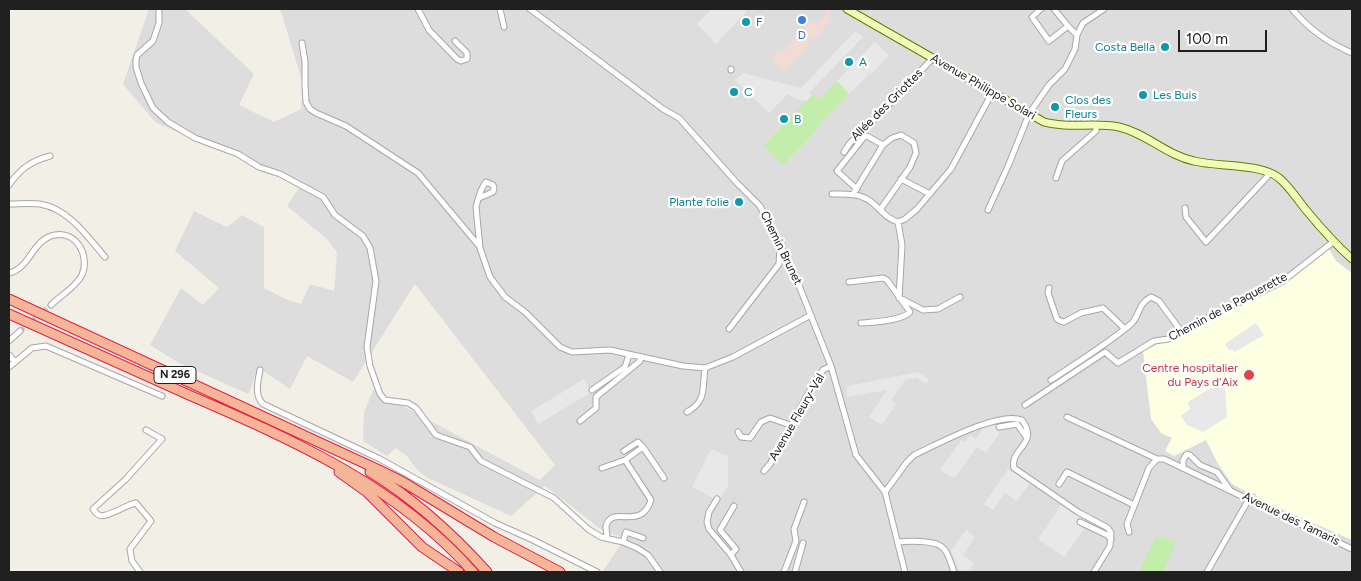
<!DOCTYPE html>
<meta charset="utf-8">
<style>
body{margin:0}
#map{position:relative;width:1361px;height:581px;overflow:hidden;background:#f1efe6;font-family:Figtree,sans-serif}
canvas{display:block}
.frame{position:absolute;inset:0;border:10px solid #202020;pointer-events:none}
.scale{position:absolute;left:1178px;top:30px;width:89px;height:22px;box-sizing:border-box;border:2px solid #202020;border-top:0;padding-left:6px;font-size:15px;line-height:18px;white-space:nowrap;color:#202020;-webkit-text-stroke:4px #fff;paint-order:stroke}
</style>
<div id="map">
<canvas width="1361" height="581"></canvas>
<div class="frame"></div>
<div class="scale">100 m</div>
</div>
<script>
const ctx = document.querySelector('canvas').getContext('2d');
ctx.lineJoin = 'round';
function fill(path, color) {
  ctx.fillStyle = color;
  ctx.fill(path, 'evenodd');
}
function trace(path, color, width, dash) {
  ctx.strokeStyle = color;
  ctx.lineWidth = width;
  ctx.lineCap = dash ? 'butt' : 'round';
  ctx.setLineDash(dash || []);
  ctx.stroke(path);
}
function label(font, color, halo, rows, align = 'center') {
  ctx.font = font + ' Figtree,sans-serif';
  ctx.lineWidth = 4.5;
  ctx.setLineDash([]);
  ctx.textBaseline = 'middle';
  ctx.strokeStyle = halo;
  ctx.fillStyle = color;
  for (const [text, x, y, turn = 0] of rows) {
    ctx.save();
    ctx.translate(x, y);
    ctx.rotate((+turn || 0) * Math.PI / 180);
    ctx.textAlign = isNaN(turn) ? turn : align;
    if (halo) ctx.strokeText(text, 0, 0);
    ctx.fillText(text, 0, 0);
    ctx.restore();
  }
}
fill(new Path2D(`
 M149,9h36l69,65 -15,31 35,17 27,-13 2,-25 -21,-69 -3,-6h1073v563h-747l-2,-1 22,-33 -22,-7 -58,-45 -34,30 -83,-38 -11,-8 -10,-14 -11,-8 -9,8 -24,-15 1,-28 9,-23 167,90 15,-15 -140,-181 -62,98 -46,-26 -17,33 -31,-21 -11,26 -69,-31 -29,-18 31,-57 22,17 16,-17 -44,-37 19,-40 33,16 15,-12 22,12v61l21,11 16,5 9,-20 24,7 3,-39 -10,-13 -40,-33 14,-21 -55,-28 -44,-14 -47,-21 -32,-38z`), '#dedddd');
fill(new Path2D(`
 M829,9h4l-6,8 4,3 -16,19 -3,-2 -5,7 2,3 -26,25 -8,-9 -2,-7 8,-7 2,3 29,-31 6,4z`), '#f2dad5');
fill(new Path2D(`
 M1329,249l7,12 16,12v267l-73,-32 -22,-11 -2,-4 -4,1 -19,-10 -14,-20 -12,-24 -32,16 -9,-5 7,-13 -11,-5 -10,-14 -8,-68 111,-51 26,-13z`), '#fcffe1');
fill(new Path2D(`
 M837,81l12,13 -24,25 -2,-1 -6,12 -34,35 -20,-19 50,-52 6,6z
 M1157,535l19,7 -13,30h-24z`), '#c3edaa');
fill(new Path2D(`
 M712,9h37l-33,35 -19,-20z
 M855,31l8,6 -54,56 3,2 -5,6 -8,-1 -11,-6 -19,19 -34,-33 8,-7 58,15z
 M875,42l14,13 -17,19 -2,-1 -21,21 -12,-13z
 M1256,323l8,12 -30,17 -2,-3 -2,2 -5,-7z
 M918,372l11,7 -3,5 -9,-6 -11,1 -15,21 5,5 -14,20 -13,-8 18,-27 -40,7v-11z
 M584,379l8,13 -54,32 -7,-13z
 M1222,381l3,6 2,30 -24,15 -16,-7 -6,-9 9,-7 -2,-7z
 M997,425l2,9 -13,19 -9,-6 -23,32 -14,-9 21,-30 4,2 5,-7 6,4 8,-12z
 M711,449l17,7v30l-9,15 -27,-14z
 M1008,469l17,11 1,-2 42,28 -1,3 7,5 2,-2 28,16 -1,3 -24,-13 -3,5 8,6 -20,28 -26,-18 23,-34 -31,-22 -13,18 -12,-8 -12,17 -9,-6z
 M966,530l9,7 -12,18 11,8 -7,9 -3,-1 -4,1 -9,-21z`), '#e8e8e8');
trace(new Path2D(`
 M20,331l31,-26`), '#c7c6be', 5, [5, 2.5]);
const minor = new Path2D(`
 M159,9v14l-6,18 -16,14 -1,5v7l5,16 12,25 15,14 27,16 43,16 21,13 21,7 43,23 12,18 28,21 7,12 6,33 -9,66 3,19 10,28 5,6 23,3 8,5 20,27 34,12 11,14 73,37 34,31 13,8 22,5 14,6 11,7 12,17
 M418,9l11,21 28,29 4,2 6,-2v-6l-12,-12
 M500,9l4,18
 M530,9l133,100 16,9 58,65 23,23 34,67 37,93 25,89 29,37 20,80
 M1041,9l-9,8 17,24 19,-15
 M1054,9l14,17 9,9
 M1292,9c18,21 35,33 60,44
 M302,43l3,19v23l1,17 4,7 6,4 30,13 72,47 62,74
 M731,69v1
 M844,152l6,-9 35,-34 47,-50
 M1056,178l6,-17 34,-30v-6
 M901,179l29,15
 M9,185c11,-16 22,-24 41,-29
 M857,189l-20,-18 27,-34 3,-1 16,9
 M832,194c13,0 27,-1 38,7 10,7 16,18 28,21l4,23 -3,53
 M853,194l30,-49 9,-7 9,-3 13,8 2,10 -6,14 -30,43
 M479,198l14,-6 1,-4 -1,-3 -7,-3c-5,5 -8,17 -10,25l4,41 10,29 15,20 20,15 35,35 12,5 38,-2 73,16 22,2 28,-11 78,-42
 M9,204c10,0 21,-1 31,0 29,5 47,32 65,53
 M1185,208l1,9 20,25 61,-65 2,-4
 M988,210l21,-46 20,-50 20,-29 16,-16 10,-20 2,-14 6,-12 21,-14
 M898,222l7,-3 12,-10 34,-40 41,-76
 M9,273c22,-5 23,-34 46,-38 22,-4 35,21 27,40 -6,12 -22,21 -31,30
 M849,282l34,-4 4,2 23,32c-8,9 -37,10 -49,11
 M1049,288l-1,5 9,26 3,2 4,1 17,-9 22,-5 22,21
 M902,299l21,11 15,-1 22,-12
 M729,329l50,-65 1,-17
 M9,341l11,-10
 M9,355l6,7
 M9,367l23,-19 14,-2 116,50
 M260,370c-2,11 -6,25 3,34l117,55 115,64 38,17 64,32
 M1051,380c27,-18 55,-35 80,-56 9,-8 6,-20 20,-27l8,4 22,30
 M592,390l33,-23 4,-12
 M1025,405l80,-53 13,11 36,-22 15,-2 36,-20 78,-38 50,-39
 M687,412c20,-11 15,-23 18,-44
 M1067,417l90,42
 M580,421l16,-13v-11l44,-36v-4
 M999,427l18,-3 10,14
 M738,432l3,5 9,1 11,-16 9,-4 20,7
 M624,451l14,-9 5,5
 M625,460l18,-13 21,31
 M602,468l23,-8 26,40c-10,32 -39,4 -45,26 0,4 1,9 1,12
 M1183,468v-8l4,-6 3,1 10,10 17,7 13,18
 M764,471l6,-7 44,-81 9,-13 8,-4
 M1059,484l8,-12 67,33
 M885,492l22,-30 7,-7c24,-11 84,-44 108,-35 18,24 -13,29 -8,48l64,44 30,16 3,5 -1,13 -16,26
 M717,499l-8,13 -2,10 2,7 22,26 10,17
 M1080,522l27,13 4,4
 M1129,532l-2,-8 22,-56 8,-9h7l188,90
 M623,542l3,-10 17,6
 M898,542c10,-1 36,-2 44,5 7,5 9,18 12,25
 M731,555l5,-6 -16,-19 14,-24
 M140,572l-8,-11 -2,-12 21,-28 -15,-18c-9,1 -30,16 -37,12 -1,0 -6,-5 -6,-6l32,-29 37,-41 -16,-9
 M784,572l12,-31 -2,-12 10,-27
 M795,572l8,-29
 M1207,572l42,-73`);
const secondary = new Path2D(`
 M847,9l197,113c24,7 49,0 75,5 27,6 47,28 75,34 23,6 67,2 85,17 10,8 18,21 27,32 14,17 29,34 46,49`);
const trunk = new Path2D(`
 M9,299l370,171 24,12 91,55 66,35
 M9,314c59,27 119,54 180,81 104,45 207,90 284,177
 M339,472l28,20 55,55 37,25
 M370,472c44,27 83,62 117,100`);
trace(minor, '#a7a7a7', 7);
trace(secondary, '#627e00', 9);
trace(trunk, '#e31f4c', 11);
trace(minor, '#fff', 5);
trace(secondary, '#f1fcb9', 7);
trace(trunk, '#f5b698', 9);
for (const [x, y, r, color] of [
 [802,20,5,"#3f7fe0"],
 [746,22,5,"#0f9aa8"],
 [1165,47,5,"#0f9aa8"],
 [849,62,5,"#0f9aa8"],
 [734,92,5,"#0f9aa8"],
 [1143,95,5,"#0f9aa8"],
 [1055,107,5,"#0f9aa8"],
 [784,119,5,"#0f9aa8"],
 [739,202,5,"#0f9aa8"],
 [1249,375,6,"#e0444e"]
]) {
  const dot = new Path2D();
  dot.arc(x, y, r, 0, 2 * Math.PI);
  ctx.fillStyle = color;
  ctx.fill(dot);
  trace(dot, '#fff', 2);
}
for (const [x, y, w] of [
 [175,375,42]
]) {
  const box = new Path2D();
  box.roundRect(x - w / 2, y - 8.5, w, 17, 4);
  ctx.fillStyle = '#fff';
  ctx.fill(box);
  trace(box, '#202020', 1);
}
label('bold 11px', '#202020', null, [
 ["N 296",175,375]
]);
label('12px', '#0d838f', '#fff', [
 ["F",756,22],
 ["Costa Bella",1155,47,"right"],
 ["A",859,62],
 ["C",744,92],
 ["Les Buis",1153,95],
 ["Clos des",1065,100],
 ["Fleurs",1065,114],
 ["B",794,119],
 ["Plante folie",729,202,"right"]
], 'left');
label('12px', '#366cbe', '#fff', [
 ["D",802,35]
]);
label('12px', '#202020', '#fff', [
 ["Avenue Philippe Solari",983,87,30],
 ["Allée des Griottes",887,105,-45],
 ["Chemin Brunet",781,248,64],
 ["Chemin de la Paquerette",1228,307,-28],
 ["Avenue Fleury-Val",797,417,-60],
 ["Avenue des Tamaris",1291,519,26]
]);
label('12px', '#be3a42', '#fff', [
 ["Centre hospitalier",1238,368],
 ["du Pays d'Aix",1238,382]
], 'right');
</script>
